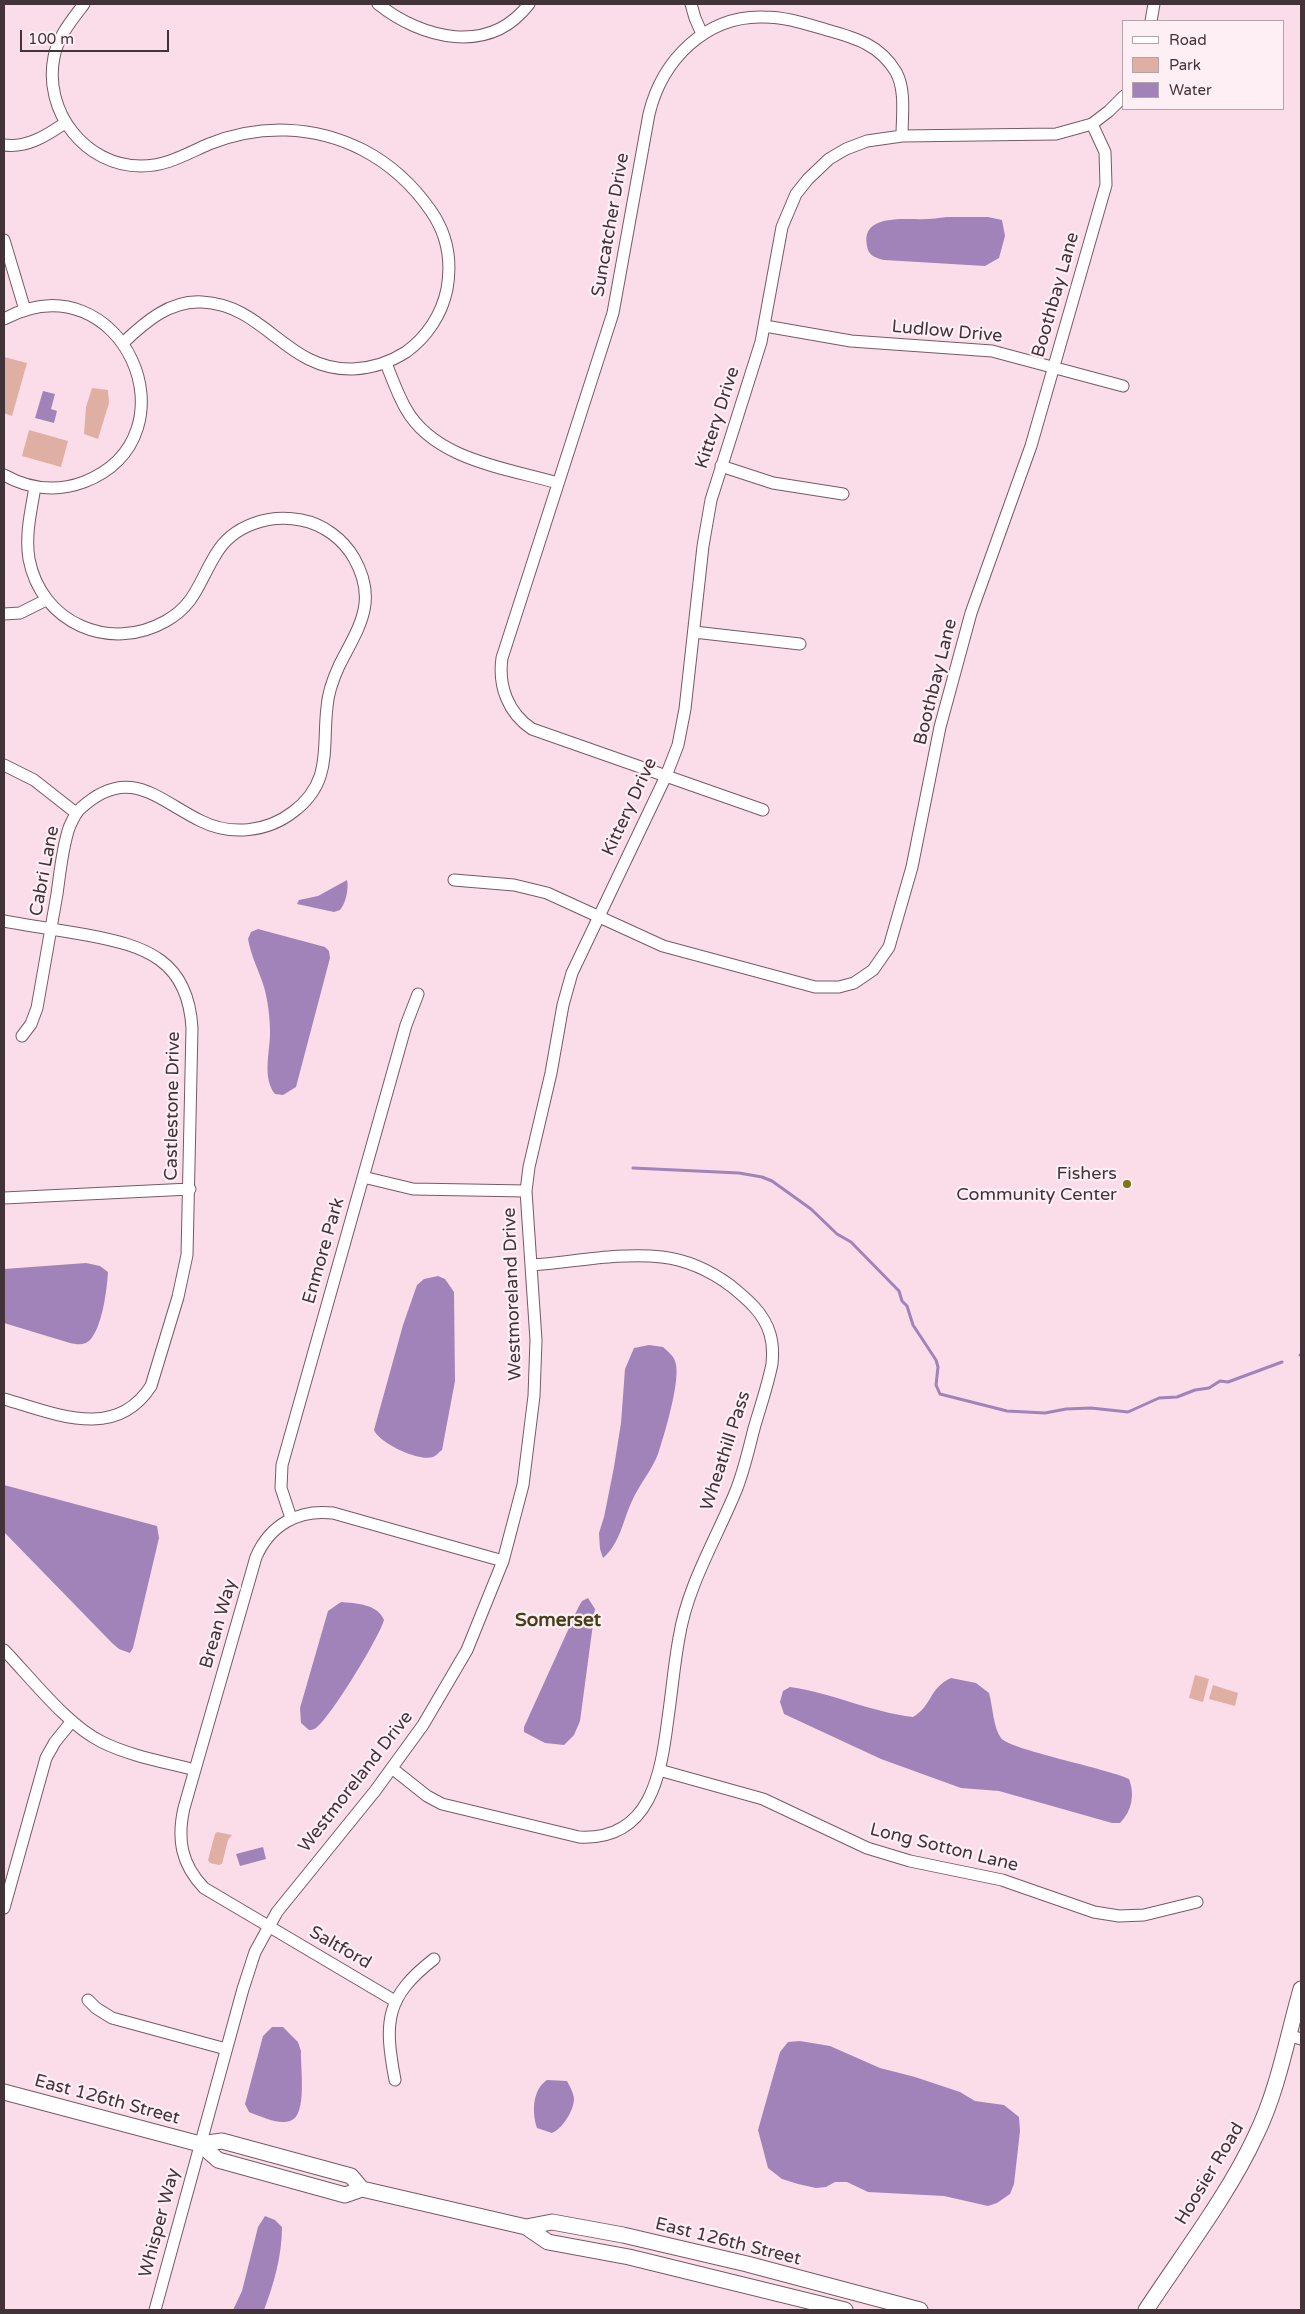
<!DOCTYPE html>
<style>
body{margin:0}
#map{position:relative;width:1305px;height:2314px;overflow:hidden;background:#fbdde9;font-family:"Varela Round",sans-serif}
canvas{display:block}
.frame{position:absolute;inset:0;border:5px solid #423339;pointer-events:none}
.legend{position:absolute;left:1122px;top:20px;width:162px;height:90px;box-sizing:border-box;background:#feeff5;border:1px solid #b3a4aa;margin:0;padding:6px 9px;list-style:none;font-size:15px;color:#423339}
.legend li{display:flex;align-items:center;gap:10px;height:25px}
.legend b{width:25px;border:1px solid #b3a4aa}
.scale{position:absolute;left:20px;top:30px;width:149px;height:22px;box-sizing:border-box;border:2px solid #423339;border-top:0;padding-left:6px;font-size:15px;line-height:18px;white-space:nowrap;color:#423339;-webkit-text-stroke:4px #feeff5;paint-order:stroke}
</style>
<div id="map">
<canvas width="1305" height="2314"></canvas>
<div class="frame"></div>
<ul class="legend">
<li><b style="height:6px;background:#fff"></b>Road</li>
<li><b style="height:14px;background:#e0afa3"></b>Park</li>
<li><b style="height:14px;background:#a183ba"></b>Water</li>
</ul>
<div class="scale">100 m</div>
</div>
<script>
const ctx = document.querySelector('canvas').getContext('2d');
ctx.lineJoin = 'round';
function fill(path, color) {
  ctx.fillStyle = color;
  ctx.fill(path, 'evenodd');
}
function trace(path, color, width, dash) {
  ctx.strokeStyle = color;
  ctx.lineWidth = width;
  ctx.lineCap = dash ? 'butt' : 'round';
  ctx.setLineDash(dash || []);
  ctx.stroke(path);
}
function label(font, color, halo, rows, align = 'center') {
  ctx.font = font + ' "Varela Round",sans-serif';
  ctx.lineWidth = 4.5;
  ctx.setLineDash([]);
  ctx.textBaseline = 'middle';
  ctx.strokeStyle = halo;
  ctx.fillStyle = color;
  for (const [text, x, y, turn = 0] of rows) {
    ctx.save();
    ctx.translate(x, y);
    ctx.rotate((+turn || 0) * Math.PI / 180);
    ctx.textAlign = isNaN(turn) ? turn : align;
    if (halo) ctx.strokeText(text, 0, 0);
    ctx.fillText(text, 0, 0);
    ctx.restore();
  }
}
fill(new Path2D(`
 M4,357l23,6 -15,53 -8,-3z
 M92,388l16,2 1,13 -11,36 -14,-5 2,-27z
 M29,430l39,11 -7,26 -39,-11z
 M1195,1675l14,4 -6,23 -14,-4z
 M1213,1685l25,8 -3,13 -26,-7z
 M217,1832l15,3 -4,5 -6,24 -3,1 -9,-2 -2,-3 7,-26z`), '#e0afa3');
fill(new Path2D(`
 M947,217h41l14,3 3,16 -6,22 -14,8 -101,-6c-9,-2 -16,-5 -17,-14 -6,-29 29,-27 48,-27 11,1 22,-1 32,-2z
 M43,391l12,3 -4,15 6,2 -3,12 -19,-5z
 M347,880c2,8 -1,23 -7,30l-6,2 -37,-8 2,-4 19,-4z
 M258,929l67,18 4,4 1,7 -34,129 -13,8 -8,-1c-13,-16 -5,-42 -5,-61 0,-14 -2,-32 -6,-46 -5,-16 -13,-31 -16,-48l3,-7z
 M86,1263l14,3 8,6c-1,18 -6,57 -19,69 -6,5 -13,3 -19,2l-66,-20v-54z
 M438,1276l7,3 9,13 1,89 -13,69c-3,2 -6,6 -9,7 -14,5 -54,-14 -59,-27l29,-105 14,-40 7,-6z
 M649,1345l14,2c4,4 10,8 12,14 7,16 -11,75 -17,93 -6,16 -19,31 -26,47 -9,19 -12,43 -29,57l-3,-9 -1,-16 5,-16 10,-50 7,-44 4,-54 9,-21z
 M4,1485l153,41 2,12 -26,110 -3,5 -11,-4 -7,-6 -108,-111z
 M588,1598l7,11 -15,112 -6,14 -10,10 -19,-2 -21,-11v-5l54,-119 4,-7z
 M341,1602c14,1 37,2 43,18 -5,18 -54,98 -68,108 -1,1 -5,2 -7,2l-8,-7 -1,-15 28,-97z
 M951,1678l25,5 13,10c4,14 4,34 12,45 9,12 105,30 128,41 6,15 3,32 -9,44h-8l-113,-32 -38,-3 -80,-29 -97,-45 -4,-12 3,-11 7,-4c42,6 81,25 123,30 20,-12 15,-28 38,-39z
 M263,1847l3,12 -26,7 -4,-12z
 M272,2027h11l15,15 3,9c-1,15 7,65 -11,70 -12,4 -30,-5 -41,-9l-4,-8 18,-68z
 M800,2041l30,5 50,22 35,9 45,15 15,9 29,4 15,12 1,14 -6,53 -4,10 -13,9 -9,3 -44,-10 -76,-4 -21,-10h-12l-9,5 -10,1 -18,-4 -16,-5 -14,-11 -10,-38 22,-78 8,-10z
 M547,2080l20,1c3,6 7,12 7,19 -1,12 -12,29 -22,33l-15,-5c-5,-15 -5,-38 10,-48z
 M265,2216l10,4 7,7c0,28 -8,57 -18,83h-31l9,-19 16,-64z`), '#a183ba');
trace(new Path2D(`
 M633,1168l106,5 23,4 10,4 39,28 26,25 14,8 48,49 3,10 5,5 6,19 23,35 2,7 -2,18 4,9 67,17 38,2 21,-4 25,-1 37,4 31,-14 18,-1 18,-7 14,-2 11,-7 8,1 54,-20
 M1300,1355h1`), '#a183ba', 3);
const street = new Path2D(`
 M84,4c-12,16 -26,32 -30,53 -11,54 31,109 87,109 26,0 45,-12 68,-22 50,-20 105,-19 154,6 27,14 50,35 68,61 16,23 21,50 16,78 -5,25 -20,48 -41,63 -17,11 -33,16 -53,17 -67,2 -87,-64 -151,-67 -32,-2 -57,20 -79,41
 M378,4c44,35 111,52 151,0
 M691,4l4,14 7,16
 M1151,21l3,-17
 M4,145c23,3 42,-9 61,-22
 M4,240l21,70
 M4,319c117,-63 197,117 80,163 -27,10 -55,7 -80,-7
 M765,326l86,15 141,10 131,35
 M386,363c6,16 12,32 20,46 29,51 100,59 152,74
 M721,466l52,17 70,11
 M4,614l16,-1 26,-13
 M694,632l106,12
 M4,765l30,15 42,33
 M763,810l-231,-81c-24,-16 -34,-43 -30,-71l111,-345 36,-199c13,-54 57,-99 115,-97 22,0 42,7 63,13 29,8 53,15 69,42 10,18 6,44 6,64
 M454,880l60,5 33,8 116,53 152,41h24l15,-4 19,-13 16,-23 23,-80 28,-140 31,-114 60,-167 75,-261 -1,-33 -13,-28
 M4,921c27,5 55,9 83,14 59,11 101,25 105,93l-5,227 -9,42 -27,89c-36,56 -97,27 -147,13
 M22,1036l9,-12 6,-16c7,-38 13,-76 20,-114 3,-21 5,-45 12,-66 3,-7 6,-15 12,-20 48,-44 77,-8 120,13 30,15 66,11 92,-9 40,-30 29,-64 34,-105 1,-14 6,-28 12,-41 19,-38 40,-64 15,-108 -11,-19 -31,-34 -53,-38 -32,-6 -68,5 -85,34 -17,27 -20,50 -50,67 -56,32 -125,2 -137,-62 -4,-24 2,-48 6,-72
 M363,1177l50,12 113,2
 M4,1198l186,-9
 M291,1518l-10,-30 1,-23 124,-440 12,-31
 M4,1650c28,29 63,75 98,92 28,14 63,20 93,28
 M393,1769l34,27 15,8 137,33c72,4 82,-63 89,-119 4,-27 6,-53 11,-80 8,-51 36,-97 56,-145 9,-21 14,-46 20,-68 6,-20 13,-41 17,-61 1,-10 1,-20 -2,-30 -6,-21 -23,-35 -39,-48 -20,-15 -44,-26 -69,-29 -42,-5 -88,5 -130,8
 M659,1770l104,29 104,49 43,13 92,19 92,32 25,4 25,-1 53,-13
 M4,1908l42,-150 9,-16 17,-21
 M88,2000l8,8 16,10 114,31
 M395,2001l-191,-113c-23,-24 -27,-49 -20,-80l72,-251c14,-32 42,-48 77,-44l170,48
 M1288,2035l13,4
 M395,2080c-11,-58 -10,-83 39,-121
 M155,2310l88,-321 12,-37 22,-40 98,-121 48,-66 44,-75 36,-89 20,-76 11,-89 2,-56 -10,-149 3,-24 22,-94 12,-68 9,-32 94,-197 12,-31 7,-36 18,-163 8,-46 50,-158 21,-115 14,-33 12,-15 21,-20 17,-10 21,-8 35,-5 154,-2 36,-10 17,-13 15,-15`);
const secondary = new Path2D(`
 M4,2092l196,52 22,-3 129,35 11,13
 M200,2144l18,16 127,35 17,-6 164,38 26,-5 71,13 124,29 173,46
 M526,2227l22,15 81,15 216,53
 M1146,2310c36,-55 83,-116 110,-175 22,-45 31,-97 45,-146`);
trace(street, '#785966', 13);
trace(secondary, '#785966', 17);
trace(street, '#fff', 11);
trace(secondary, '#fff', 15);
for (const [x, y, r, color] of [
 [1127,1184,5,"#847315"]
]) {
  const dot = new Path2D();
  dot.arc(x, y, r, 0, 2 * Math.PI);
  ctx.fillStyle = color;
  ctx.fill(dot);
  trace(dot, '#feeff5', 2);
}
label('18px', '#423339', '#feeff5', [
 ["Suncatcher Drive",611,225,-80],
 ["Boothbay Lane",1056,295,-74],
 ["Ludlow Drive",947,332,5],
 ["Kittery Drive",718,418,-72],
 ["Boothbay Lane",936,682,-76],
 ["Kittery Drive",630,807,-65],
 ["Cabri Lane",45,871,-79],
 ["Castlestone Drive",173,1106,-89],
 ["Enmore Park",324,1251,-74],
 ["Westmoreland Drive",513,1294,-92],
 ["Wheathill Pass",726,1451,-72],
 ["Brean Way",219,1624,-74],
 ["Westmoreland Drive",356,1782,-52],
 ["Long Sotton Lane",944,1848,14],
 ["Saltford",340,1948,30],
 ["East 126th Street",107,2100,15],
 ["Hoosier Road",1210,2174,-59],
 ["Whisper Way",160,2223,-75],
 ["East 126th Street",728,2242,14]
]);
label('18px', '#423339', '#feeff5', [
 ["Fishers",1117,1174],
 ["Community Center",1117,1195]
], 'right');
label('bold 19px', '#473f16', '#feeff5', [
 ["Somerset",558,1621]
]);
</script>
